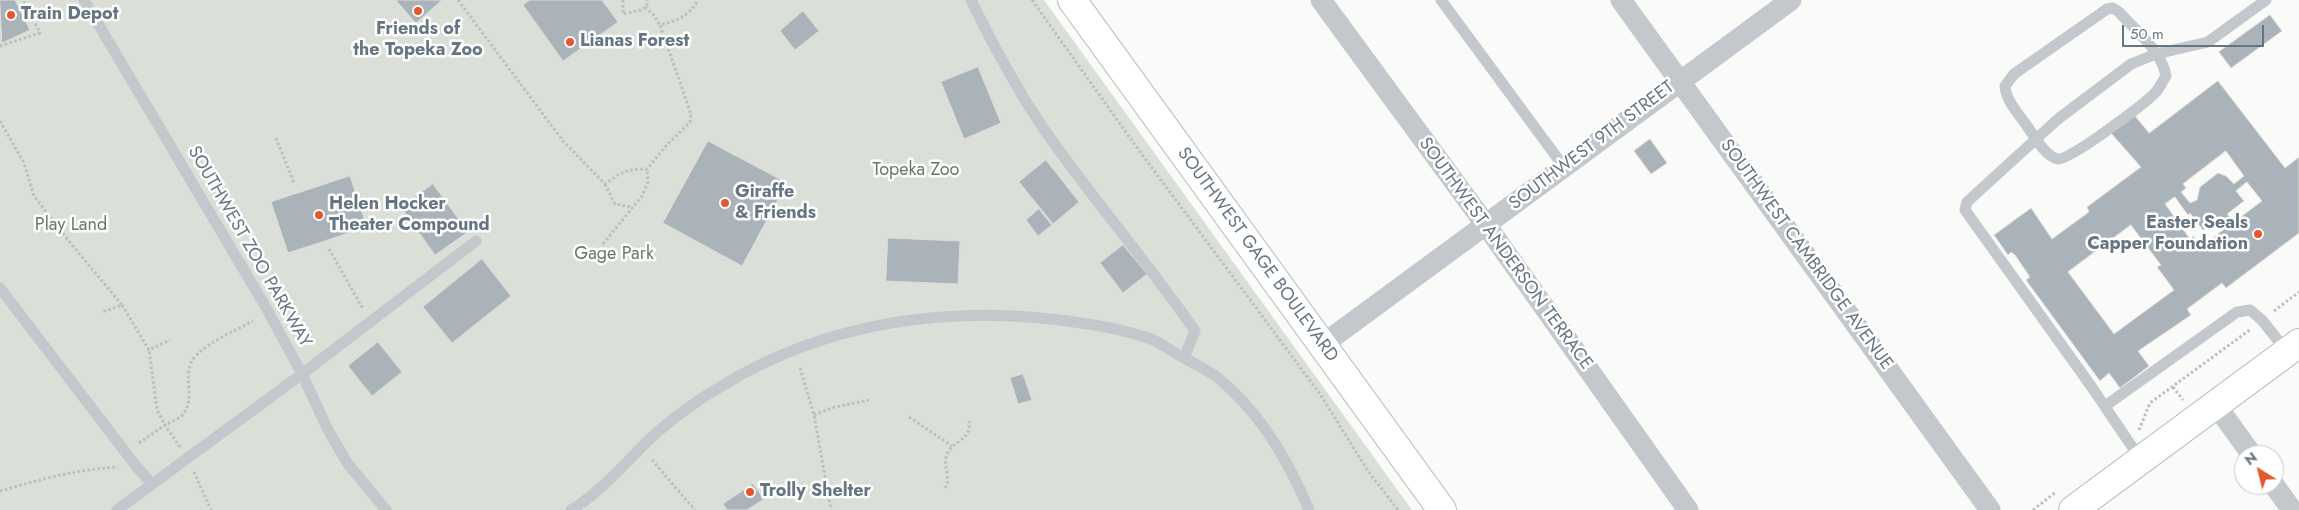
<!DOCTYPE html>
<style>
body{margin:0}
#map{position:relative;width:2299px;height:510px;overflow:hidden;background:#fafaf8;font-family:Jost,sans-serif}
canvas{display:block}
.north{position:absolute;left:2234px;top:445px;width:50px;height:50px;box-sizing:border-box;background:#fff;border:1px solid #c1c8cd;border-radius:50%;rotate:324deg;font-size:14px;font-weight:700;line-height:20px;text-align:center;color:#657683}
.north::after{content:'';display:block;margin:auto;width:18px;height:22px;background:#e4572e;clip-path:polygon(50% 0,100% 100%,50% 72%,0 100%)}
.scale{position:absolute;left:2122px;top:25px;width:142px;height:22px;box-sizing:border-box;border:2px solid #657683;border-top:0;padding-left:6px;font-size:15px;line-height:18px;white-space:nowrap;color:#657683;-webkit-text-stroke:4px #fff;paint-order:stroke}
</style>
<div id="map">
<canvas width="2299" height="510"></canvas>
<div class="north">N</div>
<div class="scale">50 m</div>
</div>
<script>
const ctx = document.querySelector('canvas').getContext('2d');
ctx.lineJoin = 'round';
function fill(path, color) {
  ctx.fillStyle = color;
  ctx.fill(path, 'evenodd');
}
function trace(path, color, width, dash) {
  ctx.strokeStyle = color;
  ctx.lineWidth = width;
  ctx.lineCap = dash ? 'butt' : 'round';
  ctx.setLineDash(dash || []);
  ctx.stroke(path);
}
function label(font, color, halo, rows, align = 'center') {
  ctx.font = font + ' Jost,sans-serif';
  ctx.lineWidth = 5;
  ctx.setLineDash([]);
  ctx.textBaseline = 'middle';
  ctx.strokeStyle = halo;
  ctx.fillStyle = color;
  for (const [text, x, y, turn = 0] of rows) {
    ctx.save();
    ctx.translate(x, y);
    ctx.rotate((+turn || 0) * Math.PI / 180);
    ctx.textAlign = isNaN(turn) ? turn : align;
    if (halo) ctx.strokeText(text, 0, 0);
    ctx.fillText(text, 0, 0);
    ctx.restore();
  }
}
fill(new Path2D(`
 M0,0h1044l368,510h-1412z`), '#dadfd7');
const building = new Path2D(`
 M0,0h15l15,30 -28,13z
 M396,0h46l-26,23z
 M530,0h72l16,22 -55,39 -40,-56z
 M803,11l16,20 -24,19 -15,-19z
 M2270,15l12,16 -51,37 -12,-16z
 M978,67l23,56 -37,16 -23,-57z
 M2218,81l67,87 14,-11v76l-73,55 -4,-5 -35,26 4,6 -53,36 11,15 -29,22 -11,-15 -9,8 -74,-101 4,-3 -15,-22 -4,-3 -3,3 -14,-20 37,-27 21,31 37,-27 -2,-5 54,-40 -30,-34 24,-17 14,17zM2226,151l18,25 -10,8 -8,-8 -8,-3 -18,14 -3,13 -7,3 -9,-11 5,-4 -3,-4zM2247,182l15,19 -28,21 -7,-8 17,-13 -8,-10zM2175,197l13,18 2,-2 13,17 13,-9 7,9 -21,17 -9,-11 -3,3 -25,-35zM2131,225l30,40 -4,2 17,23 -60,44 -46,-62z
 M1650,139l17,24 -16,11 -17,-23z
 M708,141l79,42 -45,83 -79,-43z
 M1046,160l33,42 -26,22 -34,-42z
 M350,176l17,51 -79,26 -17,-51z
 M433,184l35,48 -33,23 -34,-48z
 M1039,209l13,16 -14,11 -12,-16z
 M888,238l72,3 -2,43 -72,-3z
 M1123,245l24,29 -24,19 -23,-30z
 M482,259l29,37 -59,47 -29,-36z
 M378,342l24,30 -30,24 -24,-30z
 M1023,374l9,26 -14,4 -8,-26z
 M753,484l11,15 -17,11h-20l-4,-6z`);
fill(building, '#aab3b9');
trace(building, '#dcdcda', 1);
const secondary = new Path2D(`
 M1072,0l370,510
 M2073,510l226,-167`);
trace(secondary, '#b3babf', 30);
trace(new Path2D(`
 M458,0l105,141 42,43c16,-12 21,-15 42,-15l17,-21 26,-26 1,-8 -31,-89c16,-4 30,-9 38,-25
 M623,0v14l18,-4 6,-4v-6
 M1032,0l103,145 185,249 48,77 30,39
 M645,7l8,7 7,11
 M0,46l40,-13 -17,-33
 M0,121l24,42 10,33 34,44 54,65 -20,7
 M276,138l18,45
 M605,184l10,20 17,3
 M603,244l39,-48 6,-14 -1,-13
 M329,249l34,60
 M122,305l27,45 21,-10
 M2274,311l25,-19
 M800,368l14,47 17,95
 M2173,387l10,13
 M814,415l17,-7 38,-8
 M909,417l43,29
 M2139,430l11,-27 101,-74
 M139,443l26,-18 -8,-15 -8,-60
 M180,447l-15,-22c6,-3 16,-7 19,-12 11,-16 -1,-35 8,-52 8,-15 46,-32 61,-40
 M652,460l43,50
 M194,472l17,38
 M945,488c7,-10 -3,-22 2,-34 6,-14 25,-13 22,-33
 M0,491c39,-11 77,-22 118,-24
 M2033,510l23,-18`), '#bbbfc2', 3, [2.5, 2.5]);
trace(new Path2D(`
 M84,0l180,304 38,70 26,56 20,34 38,46
 M971,0c23,47 51,99 82,142 46,64 97,124 142,189l-11,27
 M1441,0l123,167
 M2113,8l6,4c16,18 43,39 47,64 -4,6 -7,14 -13,19 -12,11 -84,66 -95,64 -13,-3 -24,-23 -31,-33 -9,-13 -21,-25 -22,-40l9,-12 93,-65z
 M0,288l136,178 16,18
 M2105,406l132,-94 13,-2 12,10 25,32
 M2141,460l-50,-74 -126,-176 2,-8 91,-83 73,-55 25,-10 52,-12 58,-42
 M117,510l185,-136 174,-133
 M571,510c31,-18 59,-53 85,-77 21,-18 45,-35 69,-49 104,-63 230,-80 349,-62 25,3 50,8 74,16 13,4 26,15 38,21 10,6 22,11 31,18 43,35 71,82 92,133`), '#c3c8cc', 11);
trace(new Path2D(`
 M1321,0l165,225 202,285
 M1621,0l369,510
 M1322,345l469,-345
 M2216,405l36,50
 M2274,485l18,25`), '#c3c8cc', 21);
trace(secondary, '#fff', 28);
for (const [x, y, r, color] of [
 [418,11,5,"#e4572e"],
 [11,15,5,"#e4572e"],
 [570,42,5,"#e4572e"],
 [725,203,5,"#e4572e"],
 [319,215,5,"#e4572e"],
 [2258,234,5,"#e4572e"],
 [750,492,5,"#e4572e"]
]) {
  const dot = new Path2D();
  dot.arc(x, y, r, 0, 2 * Math.PI);
  ctx.fillStyle = color;
  ctx.fill(dot);
  trace(dot, '#fff', 2);
}
label('bold 18px', '#657683', '#fff', [
 ["Train Depot",21,15],
 ["Friends of",418,30,"center"],
 ["the Topeka Zoo",418,51,"center"],
 ["Lianas Forest",580,42],
 ["Giraffe",735,193],
 ["& Friends",735,214],
 ["Helen Hocker",329,205],
 ["Theater Compound",329,226],
 ["Easter Seals",2248,224,"right"],
 ["Capper Foundation",2248,245,"right"],
 ["Trolly Shelter",760,492]
], 'left');
label('18px', '#657683', '#fff', [
 ["SOUTHWEST 9TH STREET",1592,146,-37],
 ["SOUTHWEST ZOO PARKWAY",249,247,60],
 ["SOUTHWEST ANDERSON TERRACE",1505,254,54],
 ["SOUTHWEST GAGE BOULEVARD",1257,255,54],
 ["SOUTHWEST CAMBRIDGE AVENUE",1806,255,54]
]);
label('18px', '#687a64', '#fff', [
 ["Topeka Zoo",916,171],
 ["Play Land",71,226],
 ["Gage Park",614,255]
]);
</script>
